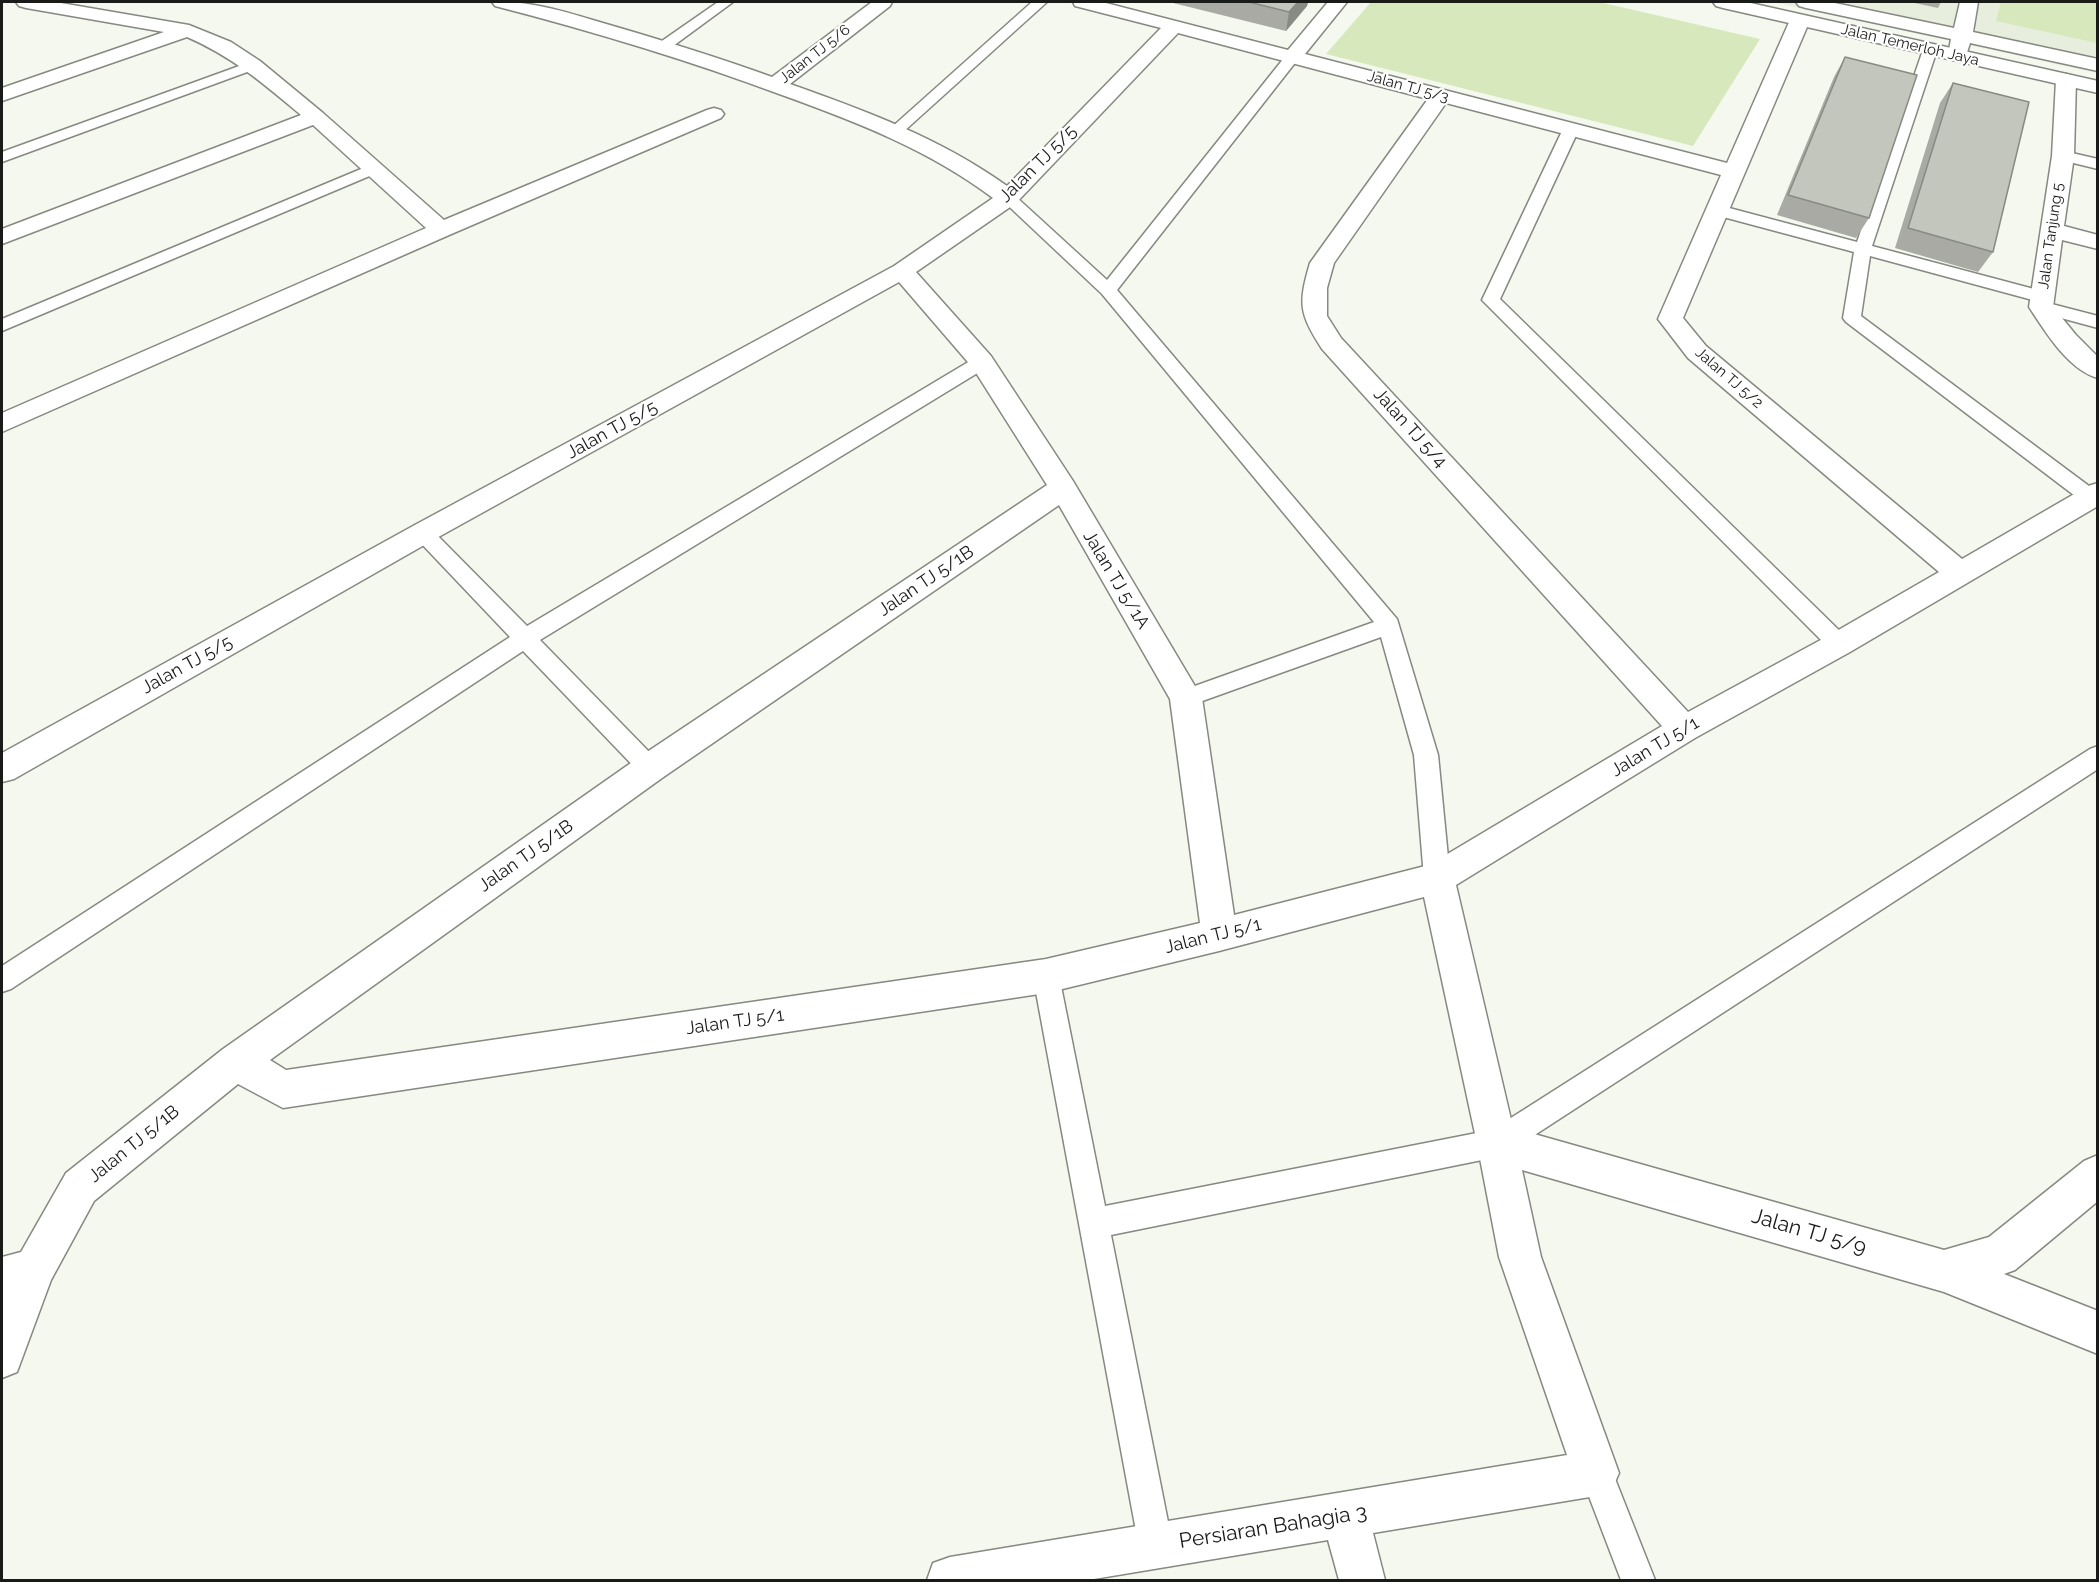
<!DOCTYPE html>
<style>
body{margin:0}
#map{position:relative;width:2099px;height:1582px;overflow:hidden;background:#f4f8ef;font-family:Raleway,sans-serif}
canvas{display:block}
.frame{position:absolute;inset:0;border:3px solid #191b18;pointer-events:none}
</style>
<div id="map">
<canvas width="2099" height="1582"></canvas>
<div class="frame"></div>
</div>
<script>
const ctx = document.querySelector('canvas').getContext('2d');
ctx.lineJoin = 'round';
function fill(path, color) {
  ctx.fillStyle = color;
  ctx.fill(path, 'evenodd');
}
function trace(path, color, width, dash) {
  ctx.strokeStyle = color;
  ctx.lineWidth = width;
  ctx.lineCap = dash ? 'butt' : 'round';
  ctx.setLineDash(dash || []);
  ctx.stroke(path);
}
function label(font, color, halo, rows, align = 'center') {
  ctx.font = font + ' Raleway,sans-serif';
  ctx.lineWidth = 4.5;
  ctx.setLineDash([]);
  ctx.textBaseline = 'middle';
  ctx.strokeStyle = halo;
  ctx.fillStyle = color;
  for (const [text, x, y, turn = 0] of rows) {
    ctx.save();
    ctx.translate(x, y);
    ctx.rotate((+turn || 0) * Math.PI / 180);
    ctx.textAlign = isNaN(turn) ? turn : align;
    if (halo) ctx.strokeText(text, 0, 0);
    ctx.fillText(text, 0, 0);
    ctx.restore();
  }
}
fill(new Path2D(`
 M1772,2h325v71z`), '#e8eede');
fill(new Path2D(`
 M1371,2h228l161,37 -67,107 -367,-92z
 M2001,2h96v41l-101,-22z`), '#d7e9bc');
const lane = new Path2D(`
 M718,2h15l-64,47h-10l-2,-3 2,-3z
 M1032,2h15l-145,131h-10l-3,-3 3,-3z
 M1930,46l7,4 -65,196 177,47 3,4 -8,5 54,14v12l-63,-17 -3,-4 3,-4 5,-1 -170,-46 -9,60 236,176v10l-7,2 -7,-2 -237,-180 -3,-4 11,-66 -142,-38 -2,-4 8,-5 139,37 66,-192z
 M1293,52l7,4 -2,3 -181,231 280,329 41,136 12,123 -4,8 -9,3 -9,-3 -4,-8 -10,-123 -33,-118 -187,67 -8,3 -8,-3 -3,-6 3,-6 196,-70 -272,-328 -102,-96 8,-5 6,2 93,85 181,-227z
 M253,61l5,1 2,3 -2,3 -256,94v-10z
 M1571,124l8,5 -79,170 347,339 3,6 -3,6 -8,3 -8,-3 -349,-350 81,-171z
 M2063,151l35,8v10l-41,-10 -2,-3z
 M373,164l8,5 -2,3 -377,159v-12z
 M982,356l7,2 2,4 -2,4 -449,274 118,121 4,7 -4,7 -8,3 -8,-3 -119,-124 -512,338 -9,3v-26l508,-329 -94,-99 -3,-5 3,-5 7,-3 7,3 97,98 448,-268z
 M2098,746v23l-591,384 -10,4 -386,78 62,312 -5,12 -12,5 -12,-5 -5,-12 -106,-571 4,-9 9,-3 9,3 4,9 46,230 387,-76 598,-381z
 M1596,1457l12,4 47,119h-34l-41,-107 4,-12z`);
const street = new Path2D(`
 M16,2h39l134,23 42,17 29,19 63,52 121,107 263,-110 7,-2 7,2 3,4 -3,4 -272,117 -447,197v-19l424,-185 -113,-103 -311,119v-15l299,-114c-37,-31 -68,-58 -114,-78l-185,64v-13l162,-56 -138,-24 -7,-2z
 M492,2c35,-2 71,9 104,19 59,17 118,35 176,56l100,-75h20l-2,4 -100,78c76,27 150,54 217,102l154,-158 -86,-22 -2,-4h29l186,48 40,-48h19l-42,52 422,109 63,-143 3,-4h14l3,4 -127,298 23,28 256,213 126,-73 10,-3v23l-248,146 -155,86 -239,147 57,243 431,122 45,-13 95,-76 14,-6v46l-83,69 -11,4 94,37v43l-154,-62 -422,-122 19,87 78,216 -7,16 -16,7 -223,37 12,47h-46l-11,-40 -240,40h-161l6,-17 17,-6 617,-102 -68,-198 -22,-114 -53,-246 -205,54 -173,42 -763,115 -45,-24 -144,117 -43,79 -34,92 -15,6v-121l19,-5 45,-79 157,-124 415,-291 409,-273 -74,-117 -74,-86 -466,258 -419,239 -12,3v-29l411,-227 481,-260 99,-68c-64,-48 -136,-76 -211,-103 -94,-35 -190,-64 -287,-89zM1178,33l250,66 -118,164c-12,41 -11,50 12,86l340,377 -233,139 -195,50 -32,-217 -129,-217 -82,-125 -75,-84 100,-69zM1446,103l275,72 -63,144 30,39 251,214 -111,64 -140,76 -347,-374 -14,-22v-28l7,-25zM1059,505l111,194 30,224 -154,36 -760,111 -16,-10 392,-282z
 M1796,2h34l124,26 6,-26h18l-5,30 125,27v12l-128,-28 -5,16h-14l-3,-4 3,-16 -145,-31 -7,-2z
 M2066,74l7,2 3,4 -2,76 -10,70 34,9v14l-36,-9 -9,67 23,28 22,22v21c-30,-8 -53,-47 -69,-71l23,-151 4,-76 3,-4z`);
const secondary = new Path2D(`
 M1713,2h33l352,79v12l-375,-85 -7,-2z`);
trace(lane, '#858980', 3);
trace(street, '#858980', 3);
trace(secondary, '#858980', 3);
fill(lane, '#fff');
fill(street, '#fff');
fill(secondary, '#fff');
fill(new Path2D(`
 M1169,2h139l-1,4 -21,25z
 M1910,2h31l-3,6z
 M1845,57l24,161 -13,20 -79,-23 57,-138z
 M1953,83l40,169 -15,20 -83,-24 45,-145z`), '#a8aaa3');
fill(new Path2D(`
 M1298,2h10l-1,4 -21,25 3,-19z`), '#888b84');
const building = new Path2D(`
 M1249,2h49l-9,10z
 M1845,57l72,18 -48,143 -81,-23z
 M1953,83l76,19 -36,150 -85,-24z`);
fill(building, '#c3c6bd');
trace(building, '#888b84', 1.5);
label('15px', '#191b18', '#fff', [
 ["Jalan Temerloh Jaya",1910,45,13],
 ["Jalan TJ 5/6",815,54,-38],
 ["Jalan TJ 5/3",1408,87,15],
 ["Jalan Tanjung 5",2051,236,-82],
 ["Jalan TJ 5/2",1729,378,41]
]);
label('18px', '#191b18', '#fff', [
 ["Jalan TJ 5/5",1038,164,-45],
 ["Jalan TJ 5/4",1410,428,48],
 ["Jalan TJ 5/5",612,430,-29],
 ["Jalan TJ 5/1A",1116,580,59],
 ["Jalan TJ 5/1B",926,581,-34],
 ["Jalan TJ 5/5",187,665,-29],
 ["Jalan TJ 5/1",1655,747,-31],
 ["Jalan TJ 5/1B",526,856,-35],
 ["Jalan TJ 5/1",1213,936,-14],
 ["Jalan TJ 5/1",735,1022,-8],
 ["Jalan TJ 5/1B",134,1144,-39]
]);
label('21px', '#191b18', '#fff', [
 ["Jalan TJ 5/9",1809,1232,16],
 ["Persiaran Bahagia 3",1273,1527,-9]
]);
</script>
